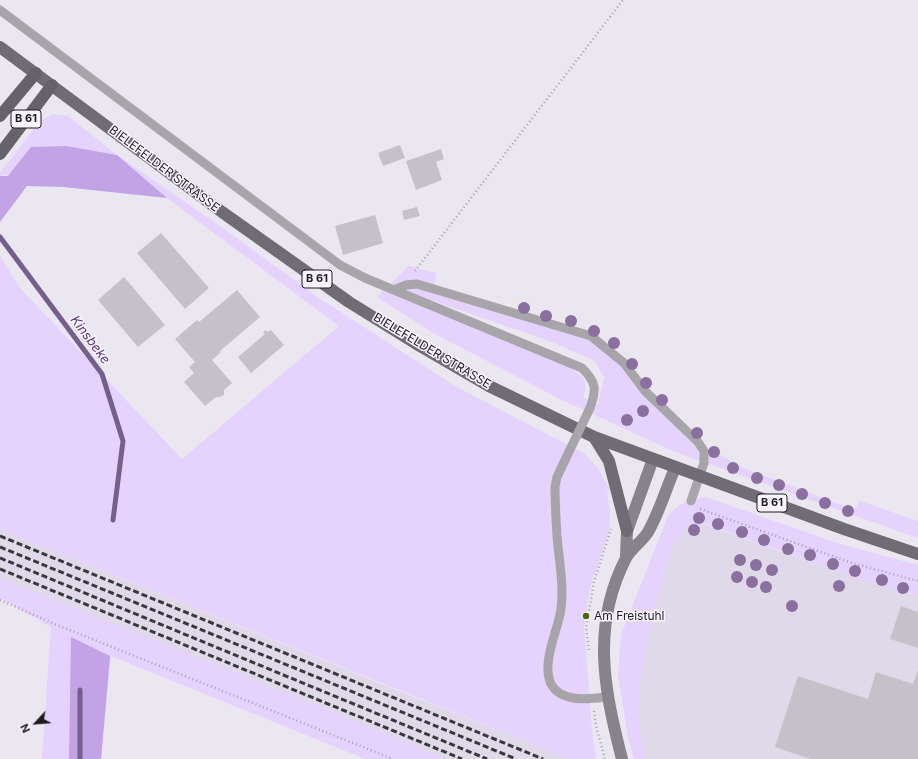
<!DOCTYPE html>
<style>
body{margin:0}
#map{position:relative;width:918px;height:759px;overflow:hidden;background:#ebe7f1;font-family:Inter,sans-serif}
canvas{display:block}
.north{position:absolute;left:16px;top:703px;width:40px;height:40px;-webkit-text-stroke:3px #f9f5fe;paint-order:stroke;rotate:244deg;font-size:11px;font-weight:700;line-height:16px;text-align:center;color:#1e1d20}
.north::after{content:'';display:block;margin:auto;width:14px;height:18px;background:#1e1d20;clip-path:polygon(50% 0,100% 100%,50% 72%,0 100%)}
</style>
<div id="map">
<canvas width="918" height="759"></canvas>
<div class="north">N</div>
</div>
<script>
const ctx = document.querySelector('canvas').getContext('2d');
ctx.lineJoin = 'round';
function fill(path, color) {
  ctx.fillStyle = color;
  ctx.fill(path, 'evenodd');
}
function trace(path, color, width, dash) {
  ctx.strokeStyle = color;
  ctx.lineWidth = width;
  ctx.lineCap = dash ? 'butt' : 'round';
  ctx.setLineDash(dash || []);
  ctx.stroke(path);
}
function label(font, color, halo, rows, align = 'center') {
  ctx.font = font + ' Inter,sans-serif';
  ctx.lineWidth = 3;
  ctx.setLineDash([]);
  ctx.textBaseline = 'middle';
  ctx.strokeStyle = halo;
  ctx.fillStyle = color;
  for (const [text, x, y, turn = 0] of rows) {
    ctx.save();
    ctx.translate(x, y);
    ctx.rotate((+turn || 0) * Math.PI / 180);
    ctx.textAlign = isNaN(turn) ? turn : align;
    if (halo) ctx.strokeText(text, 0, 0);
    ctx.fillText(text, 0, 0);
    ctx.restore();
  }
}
fill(new Path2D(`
 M697,522l172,60 49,13v164h-271l-7,-24v-49l8,-50 23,-86 14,-22 5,-4z
 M0,529l384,156 186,74h-125l-79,-34 -366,-147z`), '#e0d9ea');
fill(new Path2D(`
 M53,114l15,2 49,39 103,71 99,72 136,88 130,68 13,14 12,22 -3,2 3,22 -1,18 -19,56 -6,38 8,103 4,30h-26l-570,-230v-274l19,32 163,172 157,-133 -172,-128 -50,-43 -117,21v-3l39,-51z
 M409,266l27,7 -2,17 157,48 24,19 60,65 14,19 32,14 20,12 113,43 6,-9 58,20v17l-243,-86 -113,-52 -129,-67 -56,-36zM431,300l121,42 43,19 9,16 -6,28 -15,-8c8,-18 -3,-22 -17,-32l-136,-56z
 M706,497l131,46 81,22v30l-49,-13 -166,-59 -13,1 -5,4 -14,22 -23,86 -8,50v49l7,24h-13l-6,-22 -10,-62 3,-40 47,-119c13,-14 20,-16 38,-19z
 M0,578l366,147 79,34h-80l-254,-103 -10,103h-59l9,-132 -51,-29z`), '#e5d2fd');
fill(new Path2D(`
 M66,146l51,9 50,43 -104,-11 -36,-1 -27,36v-46h8l23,-29z
 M71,637l39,19 -9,103h-32z`), '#c2a3e6');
trace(new Path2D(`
 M0,237l102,137 21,67 -10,79
 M80,690v69`), '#75608d', 5);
fill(new Path2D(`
 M400,145l5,13 -22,8 -5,-13z
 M441,149l3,10 -8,3 6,18 -26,10 -10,-29z
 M417,207l3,9 -16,4 -2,-9z
 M375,215l8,28 -40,12 -8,-29z
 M161,233l48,55 -24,21 -48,-56z
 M124,277l41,48 -27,22 -40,-47z
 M237,290l23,27 -40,34 1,1 -9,8 20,23 -8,7v5l-4,2h-4l-11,9 -21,-24 10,-9 -5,-6 6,-5 -20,-23 22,-19 2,2z
 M266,330l1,2 4,-2 13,15 -33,28 -13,-16 27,-23 -2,-2z
 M901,606l17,6v36l-28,-9z
 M918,669v90h-108l-35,-12 23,-71 70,23 8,-27 37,12z`), '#c5c1ca');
trace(new Path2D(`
 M415,271l208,-271
 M700,509l152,54 66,18
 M0,600l57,25 336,134
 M589,650l-3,-22 8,-46 17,-53
 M594,711l2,15 9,33`), '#a6a3ab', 2.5, [1, 3]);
trace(new Path2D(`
 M0,10l340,255 25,13 217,90c14,14 15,21 8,40
 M394,290l12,-5 11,-1 174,52 33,27 21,28 53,51 6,9v12l-13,38
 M565,460l-8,17 -2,10c0,16 1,32 2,49 2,24 7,48 4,73 -3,22 -20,53 -10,75 10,19 38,15 56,13`), '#a7a5a9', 9);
trace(new Path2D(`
 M626,556l1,-25 26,-72
 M622,759c-18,-70 -31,-133 4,-201 5,-10 16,-16 22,-26 11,-19 18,-43 27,-64`), '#86848a', 12);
trace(new Path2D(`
 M0,47l222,165 127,90 66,41 74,43 105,51 250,92 74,25
 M594,437l15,24 18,70`), '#6f6c74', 12);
trace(new Path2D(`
 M0,116l36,-43
 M0,154l52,-69`), '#66626a', 12);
trace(new Path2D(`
 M0,536l543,223
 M0,547l516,212
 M0,558l487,201
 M0,569l462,190`), '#39383c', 3, [6, 3]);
trace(new Path2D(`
 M565,460l25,-52`), '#a7a5a9', 9);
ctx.fillStyle = '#8a709f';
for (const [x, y] of [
 [524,308],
 [546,316],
 [571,321],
 [594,331],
 [614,343],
 [632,364],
 [646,383],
 [662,400],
 [643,411],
 [627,420],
 [697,433],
 [714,452],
 [733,468],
 [757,478],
 [779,485],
 [802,494],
 [825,503],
 [848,511],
 [699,518],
 [718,524],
 [694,530],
 [742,532],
 [764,540],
 [788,549],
 [810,555],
 [740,560],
 [833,564],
 [756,565],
 [772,570],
 [855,571],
 [737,577],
 [882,580],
 [752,582],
 [839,586],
 [766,587],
 [903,588],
 [792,606]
]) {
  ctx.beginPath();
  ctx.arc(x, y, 6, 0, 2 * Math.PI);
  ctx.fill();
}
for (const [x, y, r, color] of [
 [586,616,4,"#4c6312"]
]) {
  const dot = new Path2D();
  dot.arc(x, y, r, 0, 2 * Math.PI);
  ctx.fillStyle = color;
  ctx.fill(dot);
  trace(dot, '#f9f5fe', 1.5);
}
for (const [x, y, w] of [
 [26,119,30],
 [317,279,30],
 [772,503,30]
]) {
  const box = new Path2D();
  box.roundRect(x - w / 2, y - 9, w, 18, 3);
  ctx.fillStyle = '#f9f5fe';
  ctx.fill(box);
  trace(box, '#1e1d20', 1);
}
label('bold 11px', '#1e1d20', null, [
 ["B 61",26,119],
 ["B 61",317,279],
 ["B 61",772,503]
]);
label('12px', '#1e1d20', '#f9f5fe', [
 ["BIELEFELDER STRASSE",164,169,37],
 ["BIELEFELDER STRASSE",432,351,31]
]);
label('12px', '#1e1d20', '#f9f5fe', [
 ["Am Freistuhl",594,616]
], 'left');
label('italic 13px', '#5f3785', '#f9f5fe', [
 ["Kinsbeke",90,340,53]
]);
</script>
